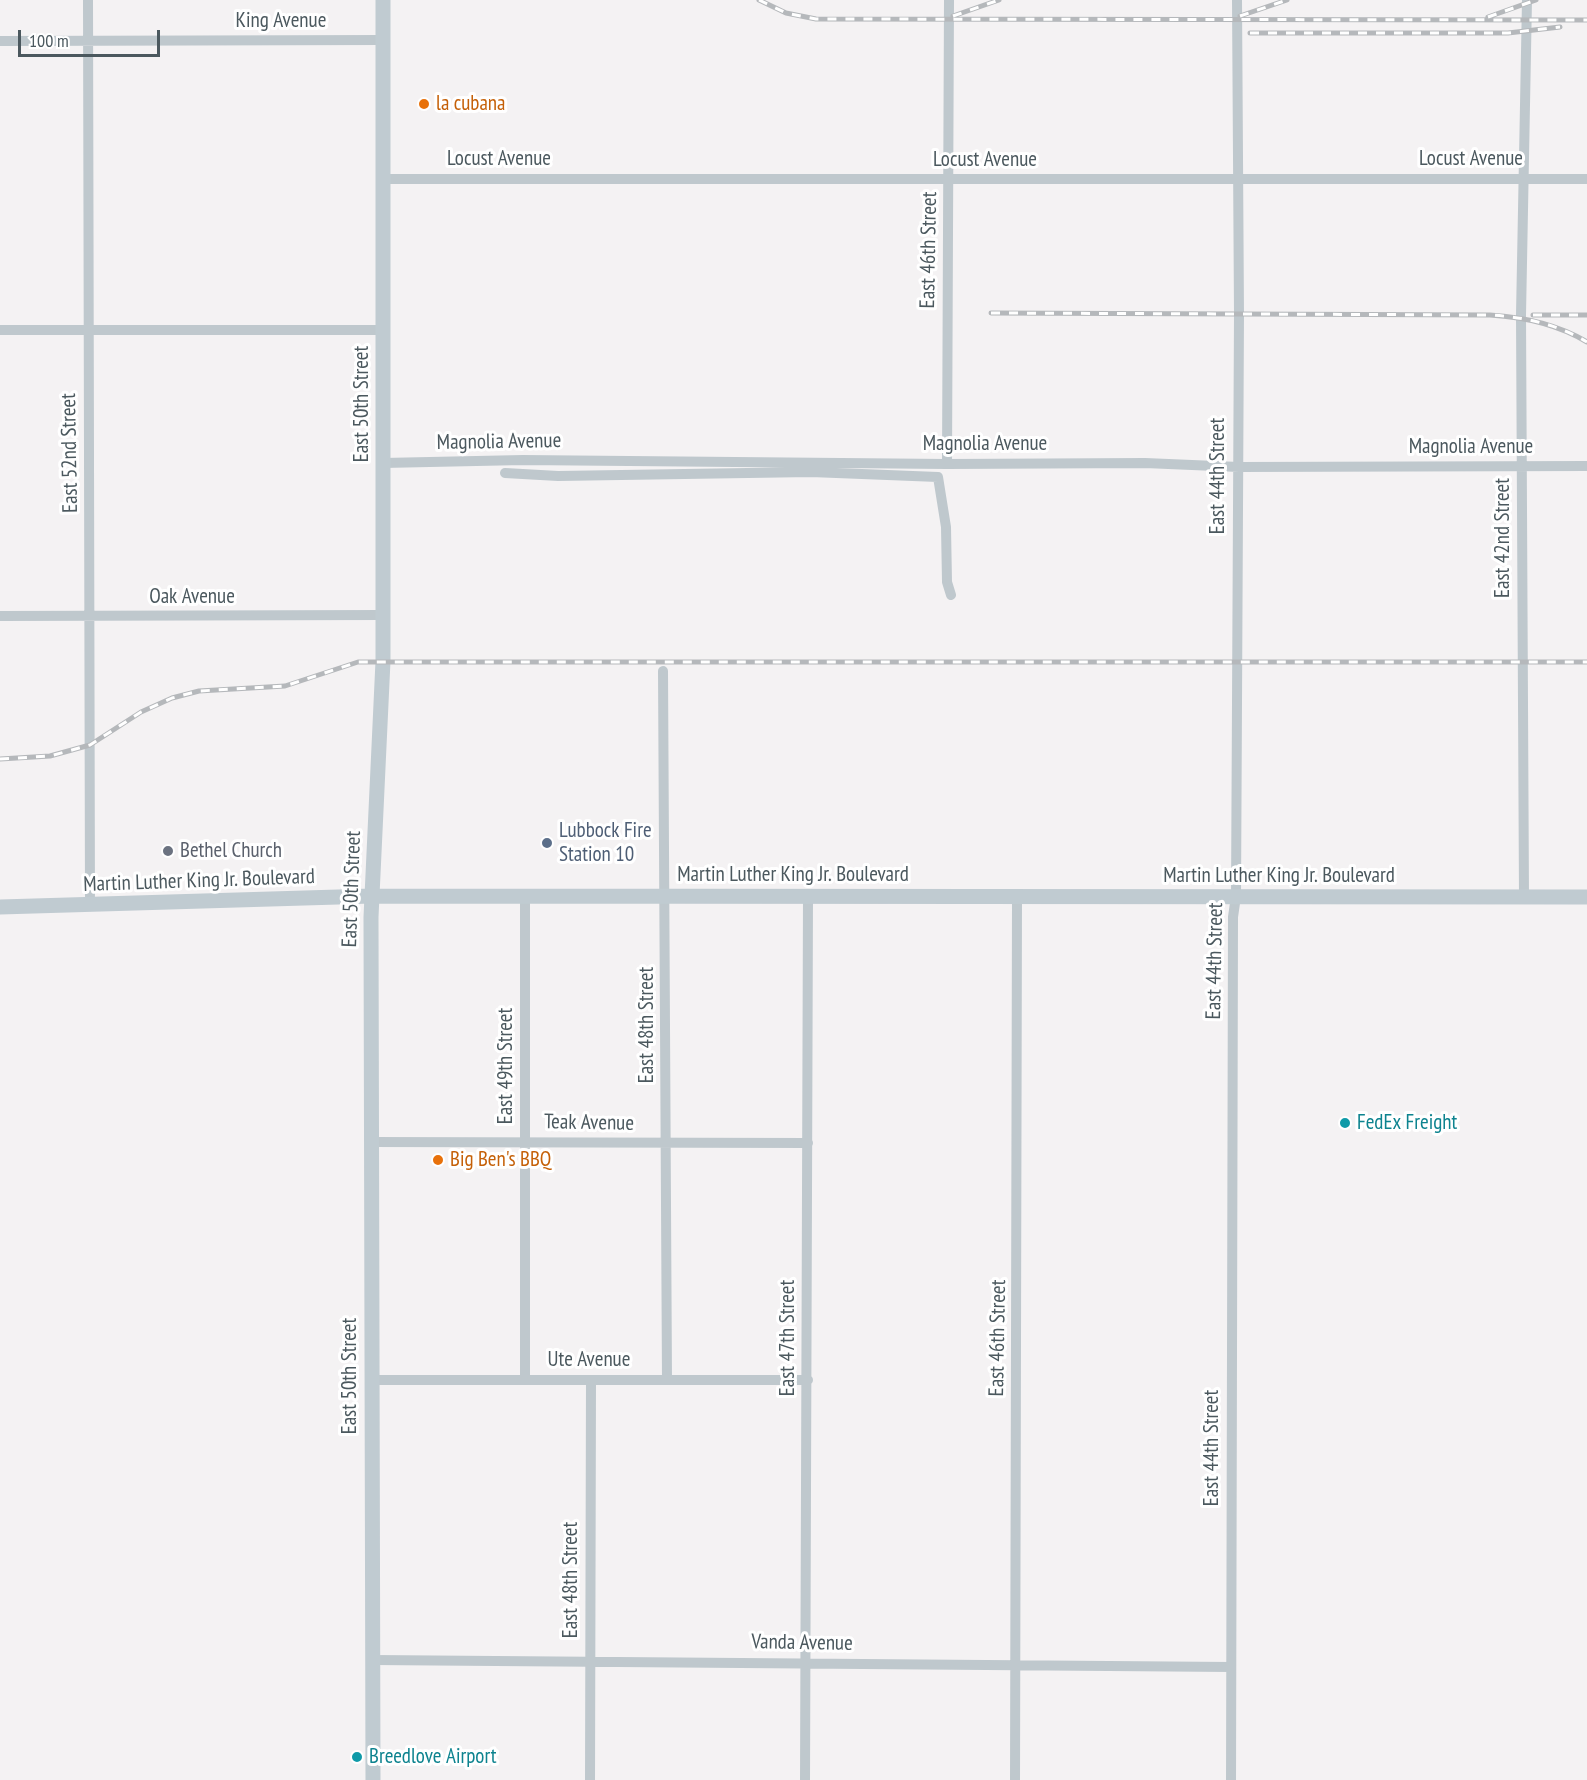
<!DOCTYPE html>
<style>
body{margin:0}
#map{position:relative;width:1587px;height:1780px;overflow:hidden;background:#f4f2f3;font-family:"PT Sans Narrow",sans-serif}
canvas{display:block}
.scale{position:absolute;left:18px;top:30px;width:142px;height:27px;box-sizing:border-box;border:3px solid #4b585e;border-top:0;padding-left:8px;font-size:18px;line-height:21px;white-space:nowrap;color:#4b585e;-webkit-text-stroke:4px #fff;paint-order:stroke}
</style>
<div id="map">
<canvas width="1587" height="1780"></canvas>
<div class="scale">100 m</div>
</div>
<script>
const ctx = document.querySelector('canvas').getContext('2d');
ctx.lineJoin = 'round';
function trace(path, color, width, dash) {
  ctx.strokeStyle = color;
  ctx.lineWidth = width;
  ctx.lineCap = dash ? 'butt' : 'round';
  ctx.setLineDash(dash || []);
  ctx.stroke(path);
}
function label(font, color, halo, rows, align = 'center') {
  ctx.font = font + ' "PT Sans Narrow",sans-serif';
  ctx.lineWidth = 6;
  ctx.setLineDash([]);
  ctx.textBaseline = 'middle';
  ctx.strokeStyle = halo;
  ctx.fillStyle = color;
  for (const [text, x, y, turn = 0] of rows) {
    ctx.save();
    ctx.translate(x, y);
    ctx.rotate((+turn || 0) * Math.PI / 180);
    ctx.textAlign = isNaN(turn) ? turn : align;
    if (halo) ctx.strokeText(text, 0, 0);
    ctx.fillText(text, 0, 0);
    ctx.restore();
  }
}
trace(new Path2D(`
 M88,0l2,906
 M0,41l383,-1
 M383,179h1204
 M0,330h383
 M383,463l140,-3 424,4 198,-1 94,4 348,-1
 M947,464l2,-464
 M505,473l53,3 253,-4 127,5 8,50 1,55 4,13
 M0,616l383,-1
 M663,671l4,709
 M525,896v483
 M1524,897l-3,-582 6,-315
 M370,1142l438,1
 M371,1380h437
 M373,1660l858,7
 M590,1780l1,-400
 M805,1780l3,-884
 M1015,1780l2,-883
 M1231,1780l2,-863 3,-21 3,-582 -2,-314`), '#bfc8cd', 10);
trace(new Path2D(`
 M0,907l372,-11 1215,1
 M373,1780l-2,-863 12,-256v-661`), '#c0cbd1', 15);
const rail = new Path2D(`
 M759,0l27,13 30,6 771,1
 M953,16l46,-16
 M1240,16l47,-16
 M1488,17l48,-17
 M1250,33h258l52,-6
 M991,313l499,2c34,2 67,9 97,27
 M1533,315h54
 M0,759l50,-3 40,-11 51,-33 31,-14 27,-7 86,-5 73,-24h1229`);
trace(rail, '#b5b8bb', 5);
trace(rail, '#fff', 3, [9]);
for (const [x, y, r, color] of [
 [424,104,6,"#e8710a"],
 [547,843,6,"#5c6f8a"],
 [168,851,6,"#6b7280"],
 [1345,1123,6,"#0f9aa8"],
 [438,1160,6,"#e8710a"],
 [357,1757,6,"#0f9aa8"]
]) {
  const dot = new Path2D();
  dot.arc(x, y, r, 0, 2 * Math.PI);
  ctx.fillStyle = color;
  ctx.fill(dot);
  trace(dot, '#fff', 2);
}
label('21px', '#4b585e', '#fff', [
 ["King Avenue",281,21],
 ["Locust Avenue",499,159],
 ["Locust Avenue",1471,159],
 ["Locust Avenue",985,160],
 ["East 46th Street",929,250,-89],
 ["East 50th Street",362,404,-90],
 ["Magnolia Avenue",499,442,-1],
 ["Magnolia Avenue",985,444],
 ["Magnolia Avenue",1471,447],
 ["East 52nd Street",70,453,-91],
 ["East 44th Street",1218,476,-90],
 ["East 42nd Street",1503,538,-90],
 ["Oak Avenue",192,597],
 ["Martin Luther King Jr. Boulevard",793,875],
 ["Martin Luther King Jr. Boulevard",1279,876],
 ["Martin Luther King Jr. Boulevard",199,881,-2],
 ["East 50th Street",352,889,-88],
 ["East 44th Street",1215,961,-89],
 ["East 48th Street",647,1025,-90],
 ["East 49th Street",506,1066,-90],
 ["Teak Avenue",589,1123,1],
 ["East 47th Street",788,1338,-90],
 ["East 46th Street",998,1338,-89],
 ["Ute Avenue",589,1360],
 ["East 50th Street",350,1376,-90],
 ["East 44th Street",1212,1448,-90],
 ["East 48th Street",571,1580,-90],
 ["Vanda Avenue",802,1643,1]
]);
label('21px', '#c56008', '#fff', [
 ["la cubana",436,104],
 ["Big Ben's BBQ",450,1160]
], 'left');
label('21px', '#4e5e75', '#fff', [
 ["Lubbock Fire",559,831],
 ["Station 10",559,855]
], 'left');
label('21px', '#5b616d', '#fff', [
 ["Bethel Church",180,851]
], 'left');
label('21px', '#0d838f', '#fff', [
 ["FedEx Freight",1357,1123],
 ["Breedlove Airport",369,1757]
], 'left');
</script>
